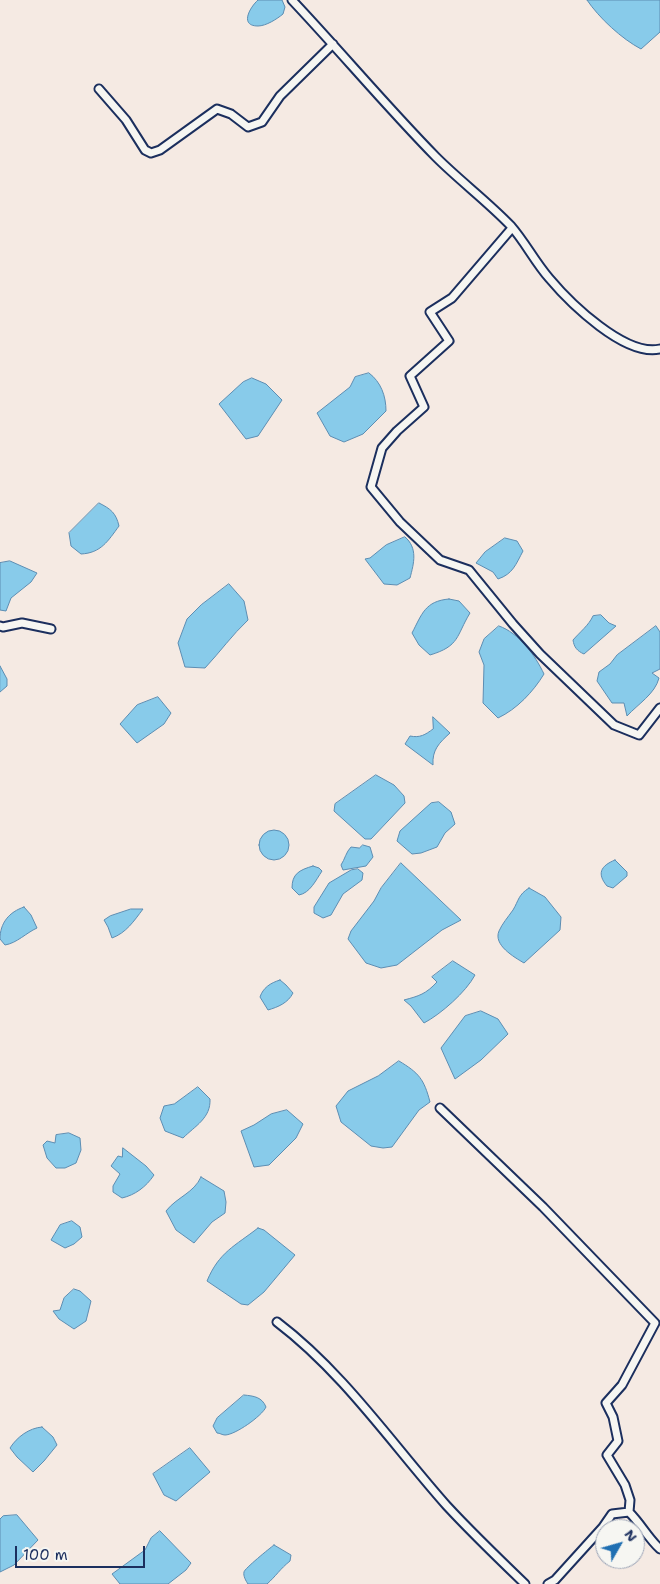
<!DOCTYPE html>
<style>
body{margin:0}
#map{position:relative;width:660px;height:1584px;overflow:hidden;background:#f5eae3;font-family:"Shantell Sans",sans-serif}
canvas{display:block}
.north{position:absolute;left:595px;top:1519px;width:50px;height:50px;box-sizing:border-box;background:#f6f6f2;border:1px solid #9ea6b7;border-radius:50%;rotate:52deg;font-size:14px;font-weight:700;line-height:20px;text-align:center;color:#1b2f5e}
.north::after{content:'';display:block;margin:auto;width:18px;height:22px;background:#1f6fb2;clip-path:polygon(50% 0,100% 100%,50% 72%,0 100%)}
.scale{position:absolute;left:15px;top:1546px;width:130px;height:22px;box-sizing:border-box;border:2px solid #1b2f5e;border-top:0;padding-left:6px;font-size:15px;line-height:18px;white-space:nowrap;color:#1b2f5e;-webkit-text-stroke:4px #f6f6f2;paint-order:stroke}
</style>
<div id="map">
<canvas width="660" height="1584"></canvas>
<div class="north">N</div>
<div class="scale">100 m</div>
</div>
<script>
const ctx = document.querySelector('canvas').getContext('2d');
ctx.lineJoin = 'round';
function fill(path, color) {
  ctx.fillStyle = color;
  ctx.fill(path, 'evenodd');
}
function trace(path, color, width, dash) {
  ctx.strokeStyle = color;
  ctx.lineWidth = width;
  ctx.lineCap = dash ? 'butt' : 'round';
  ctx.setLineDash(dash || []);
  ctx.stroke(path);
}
const water = new Path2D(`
 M258,0h24l3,7 -2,7c-6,5 -17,12 -25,12 -19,0 -8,-19 0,-26z
 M587,0h73v32l-19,17c-19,-10 -42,-31 -54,-49z
 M369,373c12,9 17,23 17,38l-23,23 -19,8 -14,-6 -13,-23 33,-26 5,-10z
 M252,378l14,6 16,16 -24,36 -12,3 -27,-35 24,-22z
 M99,503c12,6 17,10 20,23 -11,15 -18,27 -38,28l-10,-8 -2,-13z
 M405,537c13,11 9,26 5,41l-13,7 -13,-1 -19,-25 5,-1 16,-13z
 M505,538l12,3 6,10c-7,13 -10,23 -25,28l-5,-7 -17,-9 9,-11z
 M10,561l27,12 -6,9 -20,16 -5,13 -6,-1v-47z
 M229,584l15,17 4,19c-16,15 -28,32 -43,48l-20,-1 -7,-24 9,-24 14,-14z
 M449,599l10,2 11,12c-14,23 -10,33 -40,42l-11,-10 -7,-12c10,-19 13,-32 37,-34z
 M601,615l8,8 7,3 -32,28c-7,-3 -10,-7 -11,-14 7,-8 16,-15 20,-24z
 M499,626c20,7 36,29 45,48 -11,18 -27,35 -46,44l-15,-15 1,-38 -5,-13 5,-13z
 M656,626l4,6v37l-8,4 7,5c-4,16 -21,26 -32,38l-3,-13h-12l-15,-22 2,-9 11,-8 7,-9z
 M0,666l7,13v7l-7,6z
 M158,697l13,16 -7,11 -27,19 -17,-19 17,-19z
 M433,717l17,16c-11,10 -18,17 -17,32l-28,-21 5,-8c10,2 15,-1 23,-7z
 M376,775l18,10 10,11 1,7 -34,36h-6l-31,-28 1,-7z
 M439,802l12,10 4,12 -10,9 -8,14 -16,6 -9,1 -15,-13 3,-10 31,-28z
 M259 845a15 15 0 1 1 30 0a15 15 0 1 1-30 0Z
 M363,845l7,2 3,10 -7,9 -23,4 -2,-5c4,-6 5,-13 10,-18l8,1z
 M615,860l12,12v4l-14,12 -6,-2c-10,-12 -7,-20 8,-26z
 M401,863l60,57 -19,10 -45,35 -16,3 -15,-5 -18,-24 3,-8 23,-30 7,-13z
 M313,866l6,2 3,3c-6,9 -12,22 -23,24l-7,-7c0,-14 7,-18 21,-22z
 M358,869l5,4 -1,7 -19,14 -12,21 -8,3 -9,-5v-6l15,-24 22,-13z
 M529,888l16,9 16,20 -1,13 -36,33c-10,-6 -31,-18 -25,-32 3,-7 9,-14 14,-21 6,-10 5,-15 16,-22z
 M24,907l7,8 6,13c-11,5 -20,15 -32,17l-5,-6c0,-16 9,-27 24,-32z
 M131,909h12c-9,12 -17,24 -31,29l-4,-11 -4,-7 6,-4z
 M453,961l22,14c-9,17 -34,39 -51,48l-13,-17 -7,-6c15,-4 22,-6 33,-18l-5,-5z
 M280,980l6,5 7,8c-5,10 -15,14 -25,17l-8,-13c3,-9 10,-14 20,-17z
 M481,1011l17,8 10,15 -27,26 -26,19 -14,-31 24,-32z
 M399,1061c20,12 25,18 31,41l-11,8 -27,37 -9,1 -12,-2 -30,-24 -5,-16 12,-15 30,-15z
 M198,1087l12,12c1,19 -15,27 -27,39l-18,-7 -5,-13 4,-12 10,-2z
 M287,1110l16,14 -7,14 -27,27 -15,2 -13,-36 13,-6 17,-11z
 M69,1133l11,5 1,12 -5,13 -11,5h-9l-9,-10 -4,-13 4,-4 8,2 1,-8z
 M123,1148l23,18 8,9c-8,12 -19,20 -32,23l-9,-6v-6l7,-12 -9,-8 7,-10 4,1z
 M201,1177l23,14 2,11 -1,11 -13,9 -18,21 -18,-13 -10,-19c11,-14 28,-18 35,-34z
 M72,1221l8,6 2,10 -8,7 -9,4 -14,-8 9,-15z
 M258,1228l6,2 31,25 -31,37 -16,13 -7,-1 -34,-23c12,-29 28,-35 51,-53z
 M74,1289l6,2 11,10 -5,20 -12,8 -15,-10 -6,-8 7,-1 4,-12z
 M244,1395c10,1 18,2 22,12 -4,9 -31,28 -41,28 -3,0 -5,-2 -8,-2l-4,-7 4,-8z
 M42,1427l11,10 4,8 -13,16 -11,11 -16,-15 -7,-9c7,-11 19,-20 32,-21z
 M190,1448l20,24 -34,29 -12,-6 -11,-21z
 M17,1515l21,25 -24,25 -14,7v-53l3,-3z
 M160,1531l31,32 -5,7 -18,14h-48l-8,-10 33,-24 6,-12z
 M274,1545l17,10 -1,6c-10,8 -14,15 -23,23h-19c-2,-3 -5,-8 -4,-12 0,-3 26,-24 30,-27z`);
fill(water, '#88cbea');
trace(water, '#5c8db2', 1);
const minor = new Path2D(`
 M292,0c49,52 94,106 144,157 24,24 51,44 75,69 14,16 24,36 38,52 21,25 76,79 111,71
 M99,89l27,31 19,30 6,3 9,-3 57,-41 14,5 17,13 14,-5 18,-26 53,-52
 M512,228l-60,70 -22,14 19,29 -39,35 14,31 -27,24 -15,17 -11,39 29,35 40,38 29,10 44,54 27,30 74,71 25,10 21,-27
 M0,626l3,1 19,-4 29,6
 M440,1108l103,99 112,116 -33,62 -16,18 7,14 5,24 -11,14 18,30 5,15 -1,12
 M277,1322c67,51 115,122 170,184 25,27 52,53 78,78
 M548,1584l7,-4 48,-53 9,-13 17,-2c12,12 19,26 31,37`);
trace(minor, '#1b2f5e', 11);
trace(minor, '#f6f6f2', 7);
</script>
